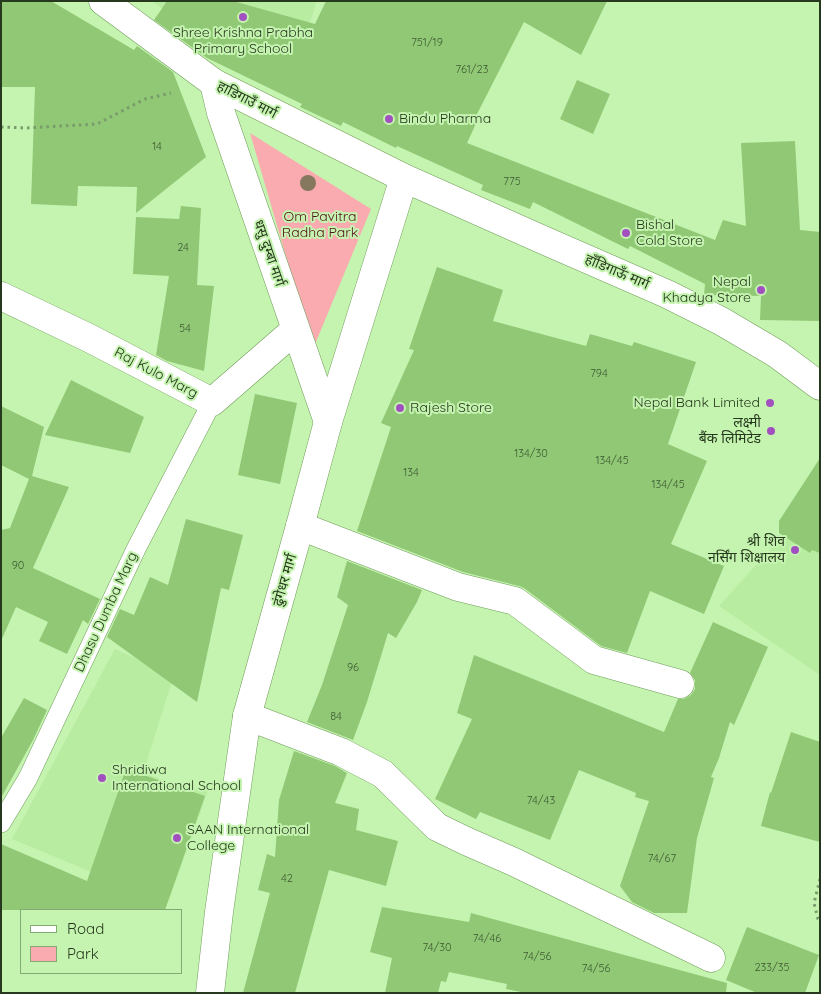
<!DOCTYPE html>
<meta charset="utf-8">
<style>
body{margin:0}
#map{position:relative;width:821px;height:994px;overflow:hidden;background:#c5f4b0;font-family:Quicksand,sans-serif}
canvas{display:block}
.frame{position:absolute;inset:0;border:2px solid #26381d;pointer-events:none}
.legend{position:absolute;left:20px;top:909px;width:162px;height:65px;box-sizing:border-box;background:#c5f4b0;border:1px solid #85a975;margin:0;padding:6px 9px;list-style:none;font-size:15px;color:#26381d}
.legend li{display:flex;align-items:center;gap:10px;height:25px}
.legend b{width:25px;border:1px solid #85a975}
</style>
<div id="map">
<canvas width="821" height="994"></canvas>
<div class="frame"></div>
<ul class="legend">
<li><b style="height:6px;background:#fff"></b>Road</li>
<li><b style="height:14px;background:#f9abaf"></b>Park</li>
</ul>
</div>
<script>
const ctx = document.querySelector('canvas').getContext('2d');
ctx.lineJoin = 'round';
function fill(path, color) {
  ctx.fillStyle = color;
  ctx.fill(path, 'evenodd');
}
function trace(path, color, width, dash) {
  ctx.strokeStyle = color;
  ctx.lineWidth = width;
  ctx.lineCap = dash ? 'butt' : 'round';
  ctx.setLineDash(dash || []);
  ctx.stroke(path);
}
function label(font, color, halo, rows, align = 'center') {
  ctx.font = font + ' Quicksand,"Noto Sans Devanagari",sans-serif';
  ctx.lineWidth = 4;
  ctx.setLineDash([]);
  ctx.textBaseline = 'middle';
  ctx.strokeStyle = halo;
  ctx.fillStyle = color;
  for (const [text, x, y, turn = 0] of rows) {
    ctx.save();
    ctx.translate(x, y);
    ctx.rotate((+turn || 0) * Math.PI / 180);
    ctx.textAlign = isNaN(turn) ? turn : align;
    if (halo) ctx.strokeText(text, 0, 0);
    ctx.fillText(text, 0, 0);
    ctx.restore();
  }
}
fill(new Path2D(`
 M154,1h163l-16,48 -84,-2 -64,-45z
 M820,494v181l-101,-69z
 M115,649l59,26 -31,98 33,11 32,7 -39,109 -80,-29 -77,-32z`), '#b8eca0');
fill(new Path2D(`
 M250,133l121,76 -58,140z`), '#f9abaf');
fill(new Path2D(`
 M1,1h50l83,49 3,-4 36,26 33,85 -70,56 1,-26 -59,-1 -1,20 -46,-2 4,-117h-34z
 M167,1h66l82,23 11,-23h281l-26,54 -57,-33 -48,94 3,1 -12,26 248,97 8,-20 23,6 -5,-83 54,-2 5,89 20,2v89l-60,-1 1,-24 -57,-1 1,-11 -75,-38 -2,3 -95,-47 -3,7 -49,-19 2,-5 -86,-39 -1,2 -53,-26 -2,4 -41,-19 2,-3 -95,-46 -53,-38z
 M577,80l33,14 -17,40 -33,-15z
 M181,206l20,2 -4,77 17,1 -10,85 -37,-10 -11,-6 13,-79 -36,-2 3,-57 43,2z
 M437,267l66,23 -10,31 93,25 4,-12 42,12 2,-4 62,20 -28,82 39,17 -36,83 53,22 -20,48 -54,-23 -23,62 -26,-7 -77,-58 -5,-2 -56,-14 -106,-41 34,-104 -10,-4 33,-73 -5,-1z
 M71,380l73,37 -14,36 -85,-18z
 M255,394l42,9 -17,81 -42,-9z
 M1,406l43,21 -12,49 37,11 -36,81 67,31 -12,25 -5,-4 -16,34 -28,-13 9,-19 -32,-15 -15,34v-111l9,-2 19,-49 -28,-14z
 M820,458v95l-8,-3 -2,3 -31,-20v-12z
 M186,519l57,16 -14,55 -8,-2 -24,114 -90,-65 13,-28 14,6 16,-38 18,8z
 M347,561l75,29 -5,12 -21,36 -8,-5 -21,69 -14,38 -46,-18 15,-37 26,-80 -11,-8z
 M713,622l55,25 -34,78 -4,-3 -11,36 -8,19 3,1 -17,60 -10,75h-33l-22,-11 -12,-16 29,-85 -14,-4 1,-4 -57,-23 -29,70 -70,-28 -4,7 -41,-20 37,-80 -15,-6 17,-58 190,77 14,-33h6l7,-4 4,-6v-9l-5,-7z
 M24,698l23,12 -14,30 -32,58v-60z
 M791,732l29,10v100l-59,-16 9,-34 1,1z
 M294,751l41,15 12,7 -12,30 24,6 -3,21 42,11 -12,45 -57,-16 -34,123h-52l27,-100 -12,-3 9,-36 8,3 4,-57z
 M126,769l79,27 -40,114h-164v-66l86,37z
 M382,907l87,15 2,-9 256,70 -1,10h-200l-20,-4 1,-5 -58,-12 -3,10 -5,-1 -3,12h-53l7,-35 -22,-6z
 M747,927l72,28 -14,38h-48l-31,-13z`), '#90c875');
const service = new Path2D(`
 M1,823l27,-45 108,-229 76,-147`);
const minor = new Path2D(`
 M214,83l7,30 107,309
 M1,296l88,42 123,64 83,-72
 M300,526l158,61 57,14 79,59 86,24
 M247,716l94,36 42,22 54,53 29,14 48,21 197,96`);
const tertiary = new Path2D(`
 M210,993l9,-81 28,-196 53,-190 28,-104 76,-244`);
const secondary = new Path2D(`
 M103,1l111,82 190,95 137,61 126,55 54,27 56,33 43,32`);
trace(service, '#709c5b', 20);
trace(minor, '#709c5b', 29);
trace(tertiary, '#709c5b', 29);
trace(secondary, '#709c5b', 29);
trace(new Path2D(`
 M1,127l25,1 71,-4 48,-25 26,-6
 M820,879l-6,24 4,16 2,2`), '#7a9b6b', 3, [2.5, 4]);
trace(service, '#fff', 19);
trace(minor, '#fff', 28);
trace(tertiary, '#fff', 28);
trace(secondary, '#fff', 28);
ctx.fillStyle = '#86775f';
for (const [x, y] of [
 [308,183]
]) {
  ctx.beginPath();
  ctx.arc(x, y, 8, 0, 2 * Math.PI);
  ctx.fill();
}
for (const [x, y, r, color] of [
 [243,17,5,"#a250c0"],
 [389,119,5,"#a250c0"],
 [626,233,5,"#a250c0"],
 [761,290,5,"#a250c0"],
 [770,403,5,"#a250c0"],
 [400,408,5,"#a250c0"],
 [771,431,5,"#a250c0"],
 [795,550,5,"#a250c0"],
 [102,778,5,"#a250c0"],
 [177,838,5,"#a250c0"]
]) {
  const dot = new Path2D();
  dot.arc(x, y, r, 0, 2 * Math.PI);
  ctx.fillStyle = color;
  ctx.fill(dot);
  trace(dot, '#c5f4b0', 2);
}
label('11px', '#405c33', null, [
 ["751/19",427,43],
 ["761/23",472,70],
 ["14",157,147],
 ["775",512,182],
 ["24",183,248],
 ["54",185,329],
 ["794",599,374],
 ["134/30",531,454],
 ["134/45",612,461],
 ["134",411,473],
 ["134/45",668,485],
 ["90",18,566],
 ["96",353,668],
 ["84",336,717],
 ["74/43",541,801],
 ["74/67",662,859],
 ["42",287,879],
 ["74/46",487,939],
 ["74/30",437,948],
 ["74/56",537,957],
 ["233/35",772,968],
 ["74/56",596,969]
]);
label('14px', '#26381d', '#c5f4b0', [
 ["Shree Krishna Prabha",243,33,"center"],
 ["Primary School",243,49,"center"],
 ["Bindu Pharma",399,119],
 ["Bishal",636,225],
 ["Cold Store",636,241],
 ["Nepal",751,282,"right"],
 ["Khadya Store",751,298,"right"],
 ["Nepal Bank Limited",760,403,"right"],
 ["Rajesh Store",410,408],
 ["लक्ष्मी",761,423,"right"],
 ["बैंक लिमिटेड",761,439,"right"],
 ["श्री शिव",785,542,"right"],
 ["नर्सिंग शिक्षालय",785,558,"right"],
 ["Shridiwa",112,770],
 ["International School",112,786],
 ["SAAN International",187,830],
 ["College",187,846]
], 'left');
label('14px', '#26381d', '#c5f4b0', [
 ["हाडिगाउँ मार्ग",247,100,27],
 ["धसु दुम्बा मार्ग",269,253,71],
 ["हाँडिगाऊँ मार्ग",617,272,23],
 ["Raj Kulo Marg",156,373,28],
 ["ढुंगेधर मार्ग",285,580,-74],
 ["Dhasu Dumba Marg",106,612,-65]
]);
label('14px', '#52111c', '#c5f4b0', [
 ["Om Pavitra",320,217],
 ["Radha Park",320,233]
]);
</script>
